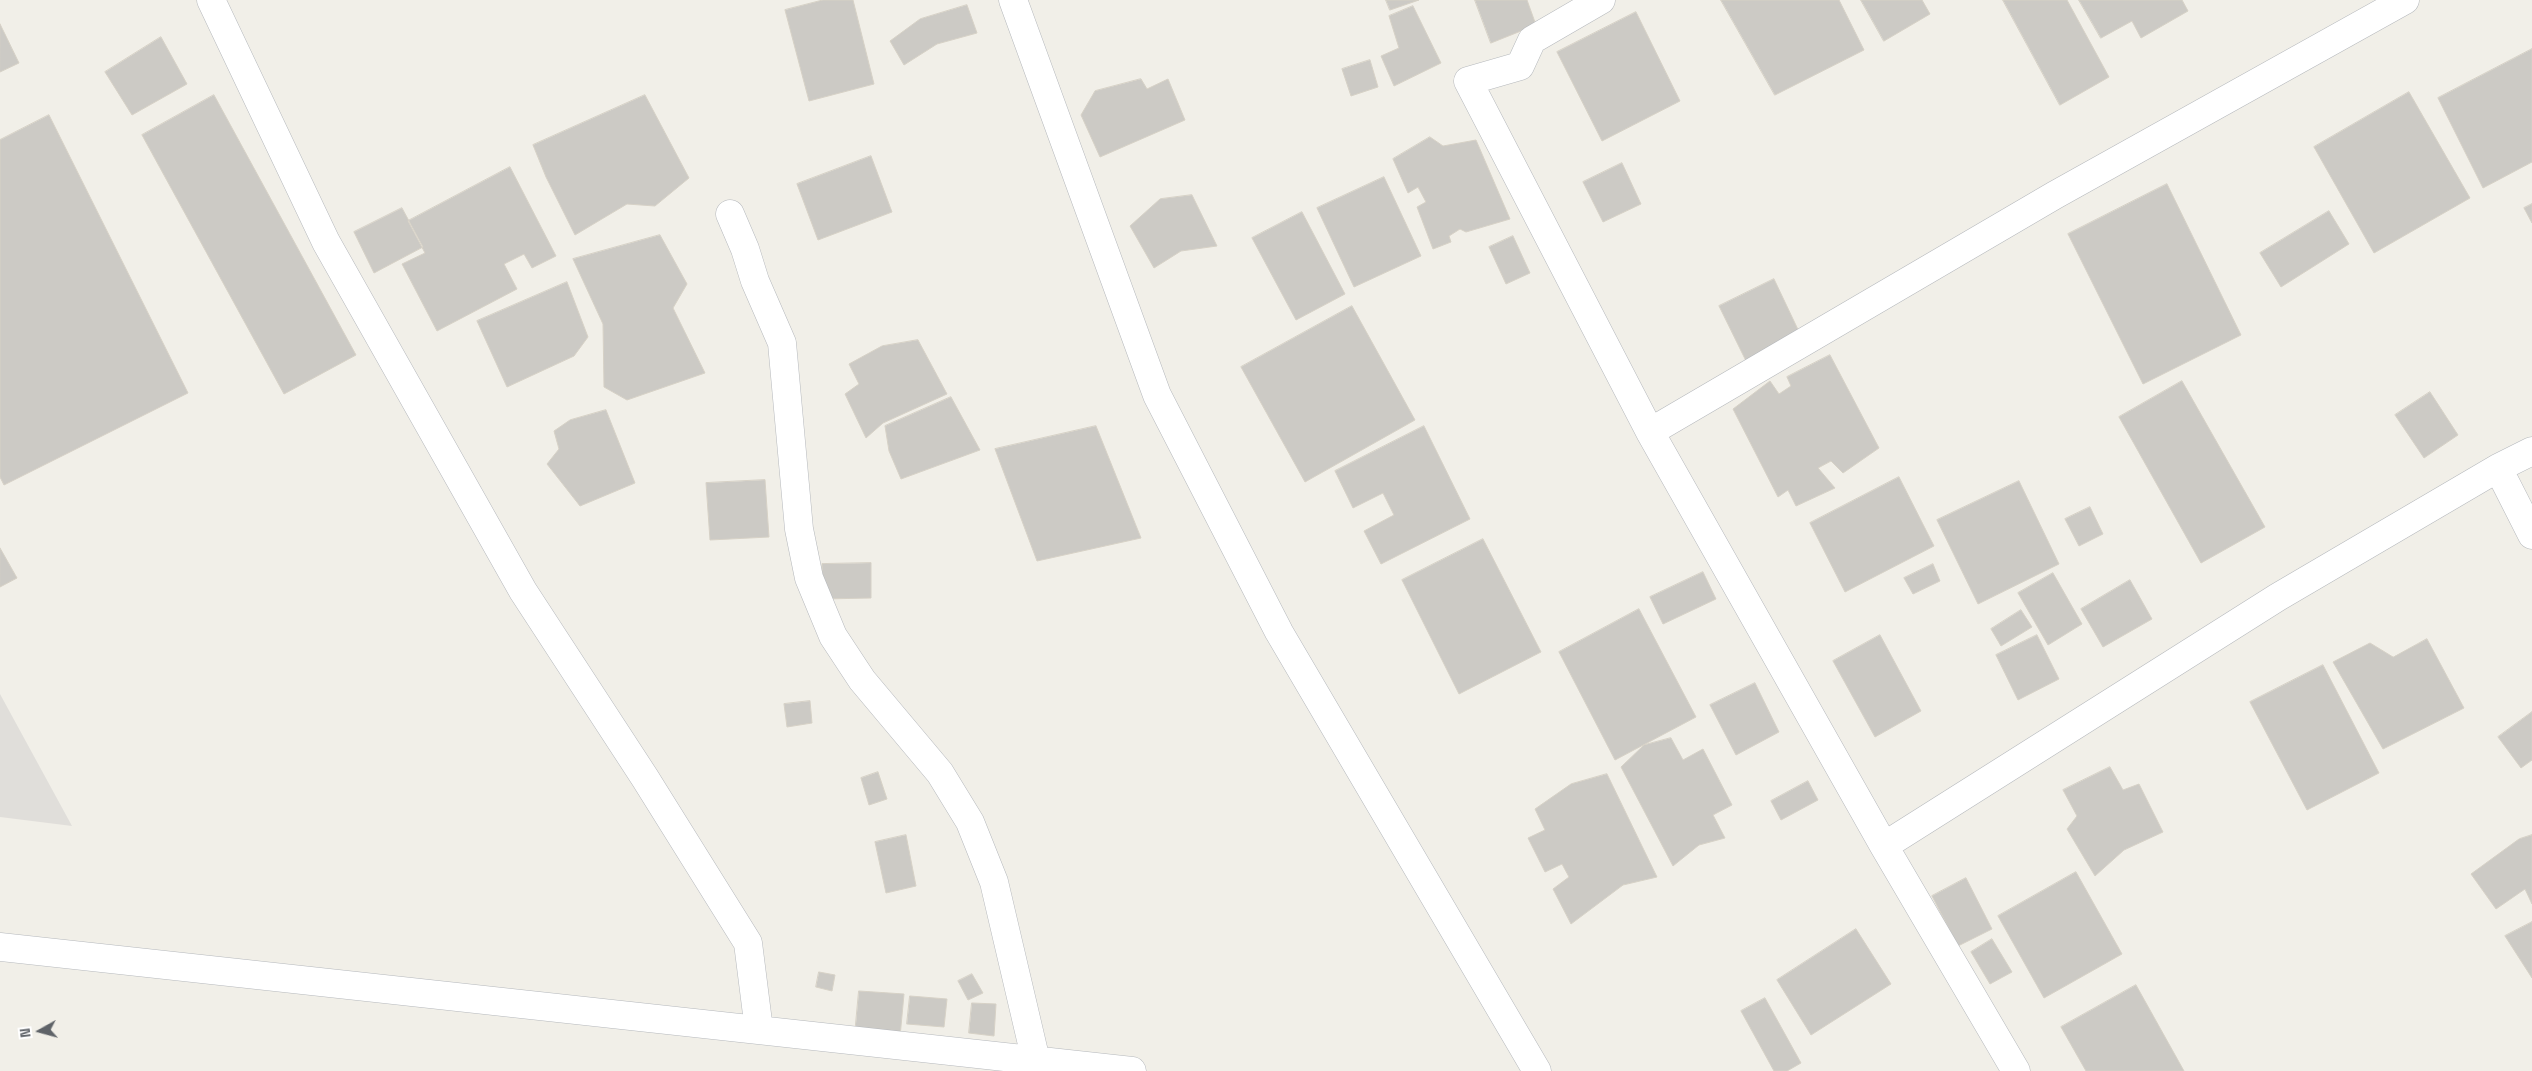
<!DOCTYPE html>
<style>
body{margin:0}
#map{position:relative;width:2532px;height:1071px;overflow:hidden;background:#f1efe8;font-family:"Space Grotesk",sans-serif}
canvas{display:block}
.north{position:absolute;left:15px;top:1006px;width:50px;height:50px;-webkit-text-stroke:4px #fff;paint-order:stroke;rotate:263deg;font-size:14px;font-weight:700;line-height:20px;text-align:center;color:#5f6368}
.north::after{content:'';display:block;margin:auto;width:18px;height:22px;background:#5f6368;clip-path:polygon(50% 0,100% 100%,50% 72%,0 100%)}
</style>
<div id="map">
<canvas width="2532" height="1071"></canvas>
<div class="north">N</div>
</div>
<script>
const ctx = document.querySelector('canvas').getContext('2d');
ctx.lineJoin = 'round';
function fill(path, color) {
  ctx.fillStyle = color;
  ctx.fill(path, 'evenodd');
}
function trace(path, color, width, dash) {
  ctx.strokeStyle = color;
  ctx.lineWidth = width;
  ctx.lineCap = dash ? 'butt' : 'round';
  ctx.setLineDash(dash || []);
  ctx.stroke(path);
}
fill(new Path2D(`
 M0,694l72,132 -72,-9z`), '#e0deda');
const building = new Path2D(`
 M823,0h30l21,84 -65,17 -24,-91z
 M1386,0h33l-29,10z
 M1475,0h52l9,25 -45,18z
 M1721,0h118l25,50 -89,45z
 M1861,0h61l8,14 -46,27z
 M2003,0h64l42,77 -49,28z
 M2079,0h103l6,11 -47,27 -9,-17 -31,17z
 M967,5l10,28 -40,11 -33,21 -14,-24 30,-22z
 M1413,6l28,57 -47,23 -13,-30 18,-8 -10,-32z
 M1636,12l44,89 -78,40 -45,-89z
 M0,24l19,39 -19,9z
 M161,37l26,47 -55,31 -27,-43z
 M2532,49v113l-49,26 -45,-90z
 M1370,60l8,27 -27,9 -9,-27z
 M1141,79l6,10 21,-10 17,41 -85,37 -19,-42 14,-24z
 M2409,92l61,106 -96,55 -60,-106z
 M214,95l142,260 -72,39 -142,-259z
 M645,95l44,83 -34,28 -28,-2 -52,31 -29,-58 -13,-32z
 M49,115l139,278 -184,92 -4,-8v-337z
 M1430,137l13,9 33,-6 34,79 -44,13 -6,-3 -11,7 2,6 -18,7 -16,-42 9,-5 -8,-15 -10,6 -15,-34z
 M871,156l21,56 -74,28 -21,-56z
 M1622,163l19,41 -38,18 -20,-40z
 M510,167l46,89 -24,12 -8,-14 -20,10 13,25 -80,42 -35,-67 23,-11 -17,-32z
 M1384,177l37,79 -67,31 -37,-79z
 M2167,184l74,151 -98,49 -75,-150z
 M1192,195l25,51 -36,5 -27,17 -24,-42 30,-27z
 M2532,204v19l-8,-15z
 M402,208l21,39 -49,26 -20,-41z
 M2329,211l20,33 -68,43 -21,-34z
 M1302,212l43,82 -49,26 -44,-82z
 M660,235l27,49 -14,24 32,65 -78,27 -23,-13 -1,-63 -30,-65z
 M1513,236l17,37 -24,11 -17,-37z
 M1774,279l28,59 -54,27 -29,-59z
 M567,282l21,55 -14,19 -67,31 -30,-66z
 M1352,306l63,114 -110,62 -64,-115z
 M918,340l29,54 -64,29 -17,15 -21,-44 14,-10 -10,-20 33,-18z
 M1830,355l49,93 -36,25 -12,-12 -13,7 17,20 -39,18 -8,-16 -10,7 -45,-88 37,-28 9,13 12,-8 -4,-9z
 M2182,381l83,146 -64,36 -82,-146z
 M2430,392l28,43 -34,23 -29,-43z
 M951,397l29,53 -79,29 -12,-28 -4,-25z
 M606,410l29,73 -55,23 -33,-42 12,-15 -5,-18 16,-11z
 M1096,426l45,112 -104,23 -42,-112z
 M1424,426l46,93 -89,45 -17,-33 30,-16 -11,-22 -30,15 -18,-37z
 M1899,477l35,69 -89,46 -35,-69z
 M765,480l4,57 -59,3 -4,-57z
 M2019,481l40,83 -81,40 -41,-84z
 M2090,507l13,27 -24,12 -14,-27z
 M1483,539l58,113 -82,42 -57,-114z
 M0,548l17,30 -17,9z
 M871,563v35l-48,1 -1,-35z
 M1933,564l7,17 -27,13 -9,-16z
 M1703,572l13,27 -53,25 -13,-27z
 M2053,573l29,51 -34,21 -30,-52z
 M2130,580l22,39 -49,28 -22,-38z
 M1639,609l57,108 -81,43 -56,-108z
 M2021,610l11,17 -31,19 -10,-17z
 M1880,635l41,76 -46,26 -42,-76z
 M2037,635l22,44 -41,21 -22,-45z
 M2427,639l37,69 -81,41 -50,-87 37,-19 23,14z
 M2323,665l56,108 -72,37 -57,-108z
 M1755,683l24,49 -43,23 -26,-50z
 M810,701l2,22 -25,4 -3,-23z
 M2532,712v48l-11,8 -23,-31z
 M1671,738l12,22 20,-11 29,56 -19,10 12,23 -26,7 -26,21 -52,-99 23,-22z
 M2110,767l13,23 16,-6 24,48 -39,18 -29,26 -28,-47 10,-13 -14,-26z
 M878,772l9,27 -18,6 -8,-27z
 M1607,774l50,103 -34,8 -52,39 -18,-35 16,-12 -7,-13 -17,8 -17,-34 17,-8 -10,-21 36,-25z
 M1808,781l10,19 -37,20 -10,-19z
 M906,835l10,51 -30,7 -11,-51z
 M2532,835v69l-7,-15 -29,20 -25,-35 48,-35z
 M2076,872l46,82 -78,44 -46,-82z
 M1966,878l26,51 -34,17 -26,-50z
 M2532,922v56l-27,-42z
 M1856,929l35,55 -80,51 -34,-55z
 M1992,939l20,33 -22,12 -19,-32z
 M819,972l16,3 -3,16 -16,-4z
 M972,974l11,19 -15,7 -10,-19z
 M2136,985l48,86h-98l-25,-44z
 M859,991l45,3 -4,43 -45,-3z
 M910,996l37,3 -3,28 -37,-3z
 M1765,998l36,65 -14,8h-13l-33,-60z
 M972,1003l24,1 -2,32 -25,-3z`);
fill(building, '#cccac5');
trace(building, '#d6d1c6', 1);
const minor = new Path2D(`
 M211,0l115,242 197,349 122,187 103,165 11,87
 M1013,0l144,395 122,237 258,439
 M1601,0l-69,40 -12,26 -52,15 182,351 234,414 132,225
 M730,214l15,35 10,32 27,62 17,186 10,49 24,58 29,44 78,93 30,49 24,60 42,179
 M1650,432l405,-237 350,-195
 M2498,468l34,67
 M1884,846l394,-249 220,-129 34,-17
 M0,947l1132,124`);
trace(minor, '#b5b8bc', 29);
trace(minor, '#fff', 28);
</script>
